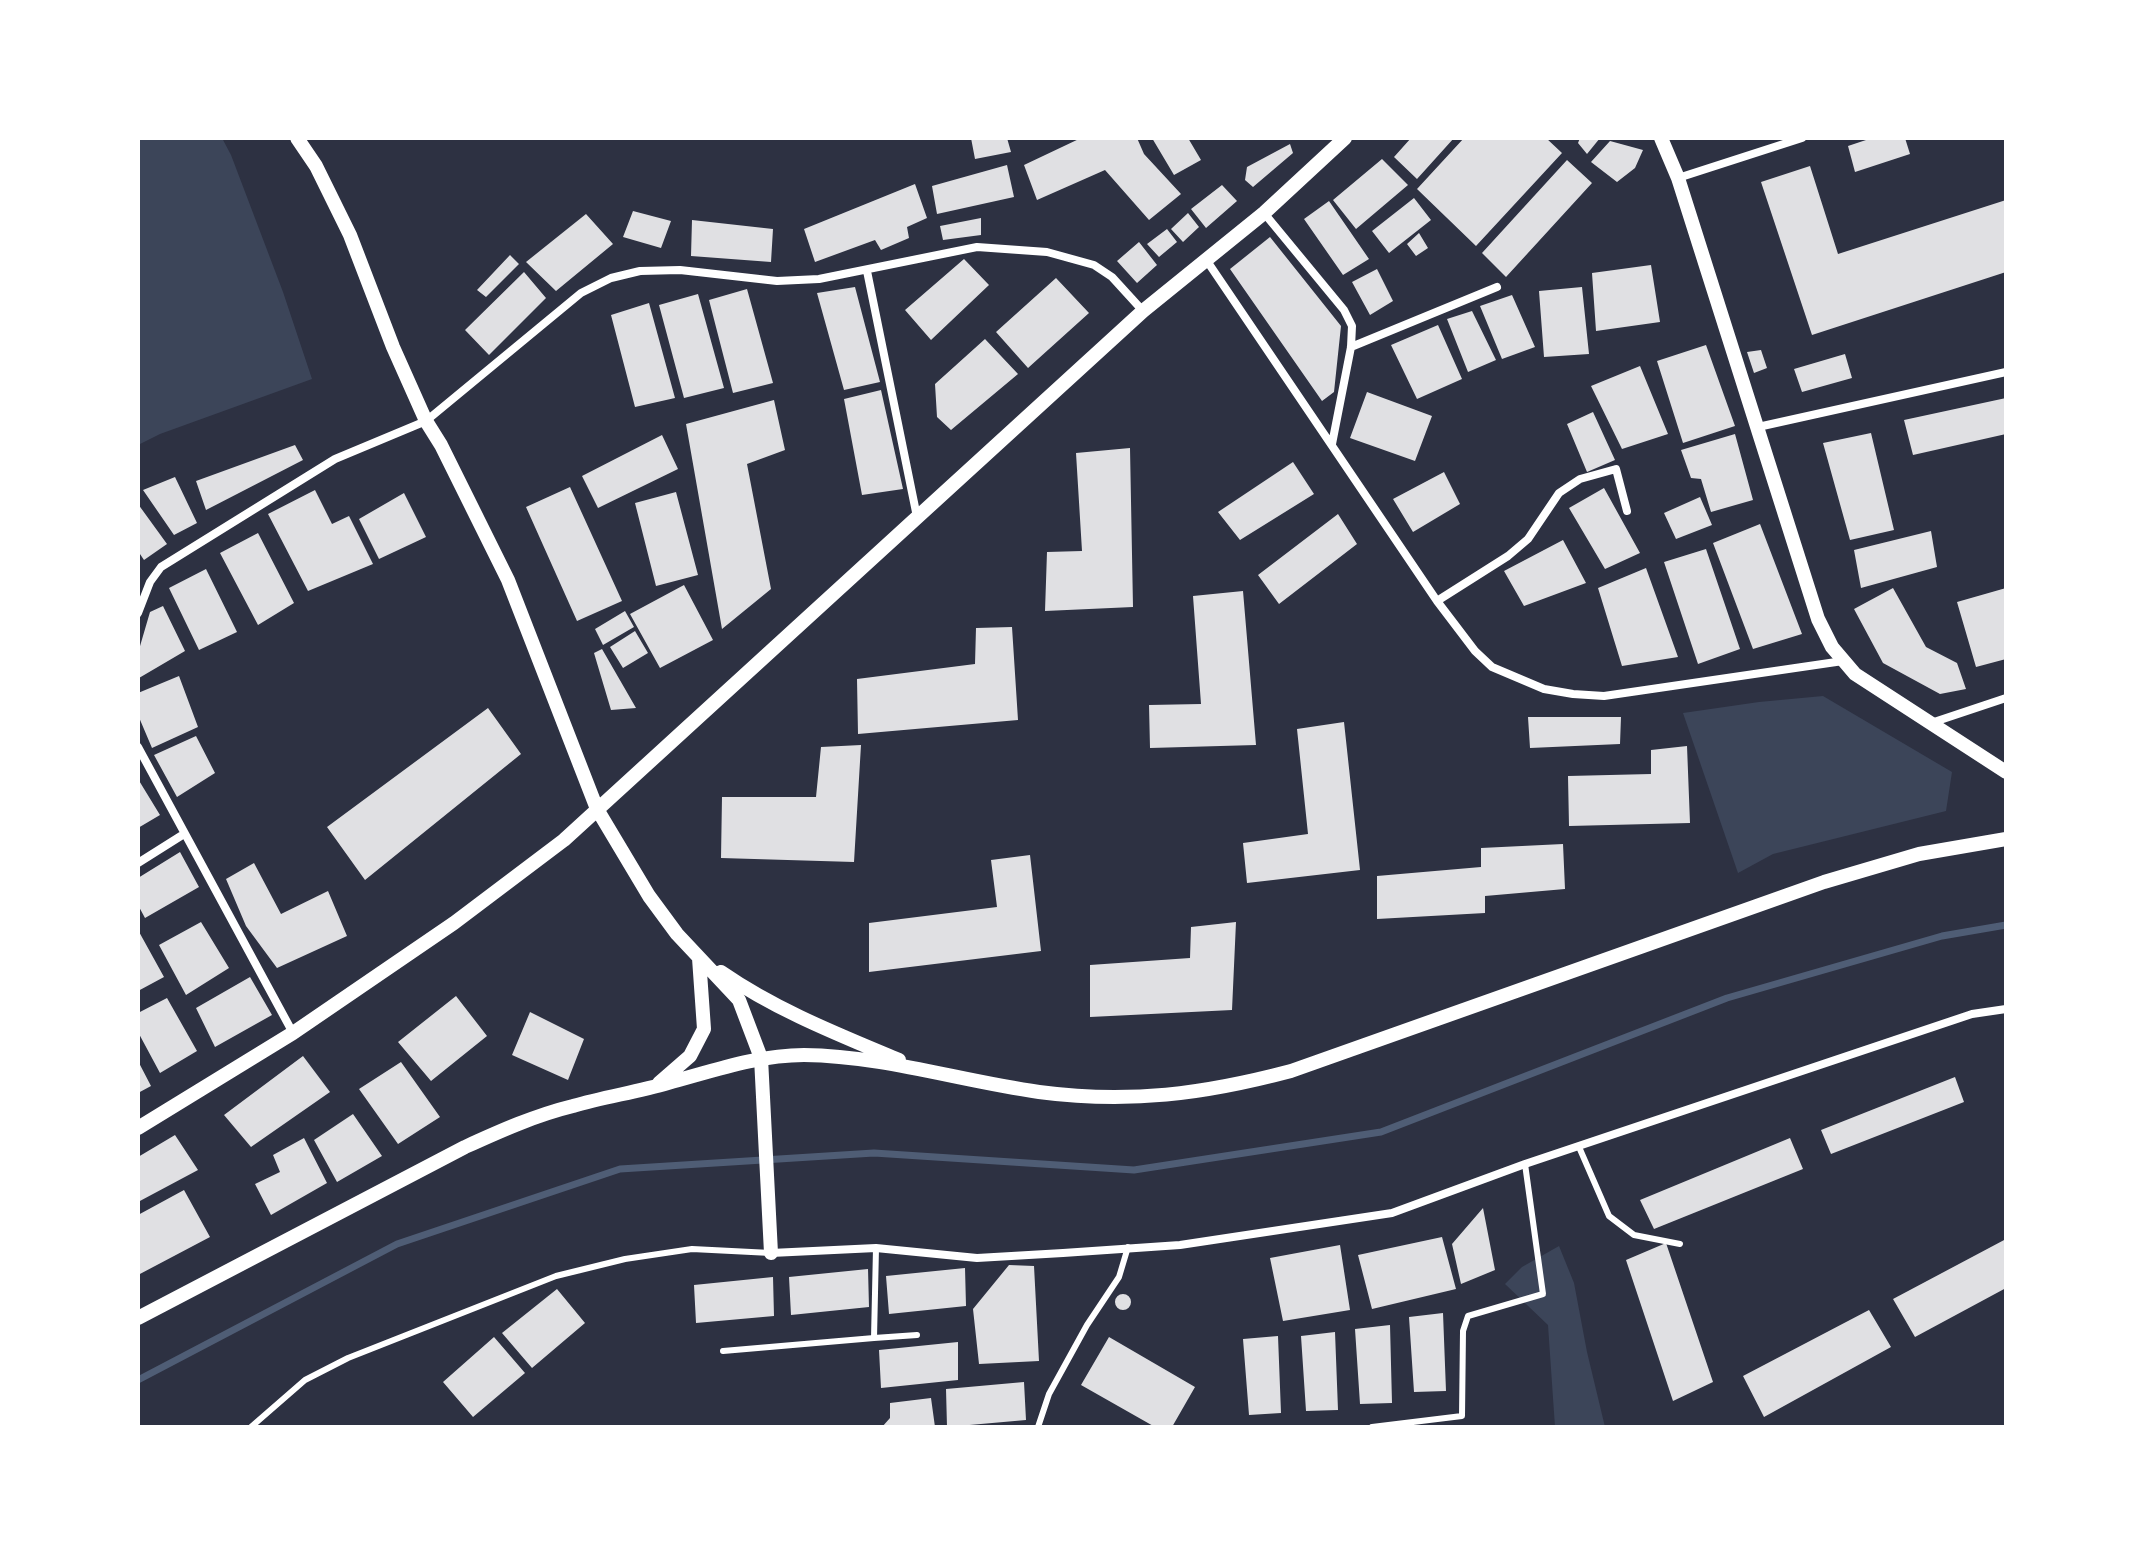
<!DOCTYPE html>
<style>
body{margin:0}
#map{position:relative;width:2144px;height:1565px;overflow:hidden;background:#2d3142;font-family:Signika,sans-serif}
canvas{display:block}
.frame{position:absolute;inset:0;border:140px solid #fff;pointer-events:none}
</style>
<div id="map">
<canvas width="2144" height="1565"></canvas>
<div class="frame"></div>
</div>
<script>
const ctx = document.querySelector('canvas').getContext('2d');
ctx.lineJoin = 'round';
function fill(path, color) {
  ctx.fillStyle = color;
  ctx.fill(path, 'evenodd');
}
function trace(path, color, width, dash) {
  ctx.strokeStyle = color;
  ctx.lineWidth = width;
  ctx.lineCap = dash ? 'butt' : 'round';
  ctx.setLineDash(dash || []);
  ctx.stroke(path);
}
fill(new Path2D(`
 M138,138h84l9,17 52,137 29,87 -152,55 -22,11z
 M1823,696l129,76 -6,39 -173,43 -35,19 -55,-160 76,-11z
 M1559,1246l15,37 13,69 18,75h-50l-7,-102 -43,-41 17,-17z`), '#3c4559');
trace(new Path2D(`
 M138,1380l259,-136 223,-75 254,-16 260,17 247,-38 346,-134 215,-62 64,-11`), '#4f5d75', 7);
fill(new Path2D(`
 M971,138h36l4,14 -36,7z
 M1081,138h56l7,16 37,40 -32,26 -44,-50 -68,30 -13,-35z
 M1152,138h36l13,22 -27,15z
 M1411,138h43l-37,41 -23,-22z
 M1464,138h82l16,15 -86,93 -59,-57z
 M1580,138h20l-13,16 -9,-11z
 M1872,138h33l5,16 -55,18 -7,-26z
 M1610,141l33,9 -8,18 -18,14 -26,-20z
 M1290,144l3,9 -40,34 -8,-7 2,-13z
 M1382,159l26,26 -52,44 -23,-29z
 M1567,160l25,23 -86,94 -24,-24z
 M1007,165l7,32 -77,17 -5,-28z
 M1810,166l28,88 168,-54v72l-194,63 -51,-153z
 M915,184l12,34 -20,9 2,11 -28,12 -6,-10 -60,22 -11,-33z
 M1222,185l15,16 -31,27 -15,-19z
 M1414,198l17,22 -42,33 -17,-22z
 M1329,201l40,58 -26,16 -39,-56z
 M633,211l38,10 -10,27 -38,-11z
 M1188,213l11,14 -16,15 -12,-13z
 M586,214l27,30 -57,47 -30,-29z
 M981,218v17l-38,5 -3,-14z
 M692,220l81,9 -2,33 -80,-6z
 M1167,229l10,13 -18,15 -12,-13z
 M1419,233l9,15 -12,8 -9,-12z
 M1270,237l71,89 -7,66 -12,9 -92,-132z
 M1139,242l18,23 -20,18 -20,-22z
 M510,255l9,9 -33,33 -9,-7z
 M964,259l25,26 -58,55 -26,-30z
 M1651,265l9,57 -64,9 -4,-58z
 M1377,269l16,32 -23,14 -18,-33z
 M524,272l22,26 -57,57 -24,-25z
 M1056,278l33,35 -61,55 -32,-36z
 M855,287l25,95 -36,8 -27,-97z
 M1582,287l7,67 -45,3 -5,-66z
 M747,289l26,94 -40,10 -24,-93z
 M698,294l26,94 -40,10 -25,-93z
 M1512,295l23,52 -33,12 -22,-53z
 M649,303l26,95 -40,9 -24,-92z
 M1472,311l24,49 -28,12 -21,-53z
 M1438,325l24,54 -45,20 -26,-54z
 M985,339l33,35 -67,56 -14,-13 -2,-33z
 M1706,345l29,81 -52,17 -26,-82z
 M1761,350l6,18 -13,5 -7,-21z
 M1845,354l7,24 -50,14 -8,-23z
 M1640,366l28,68 -46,15 -31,-63z
 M881,390l22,99 -41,6 -18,-96z
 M1367,392l65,24 -17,45 -65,-23z
 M2006,398v36l-93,21 -9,-35z
 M774,400l11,50 -38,14 24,125 -49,40 -36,-205z
 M1593,412l22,48 -28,12 -20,-48z
 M1871,433l23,97 -44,10 -27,-97z
 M1735,434l18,66 -42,12 -10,-33 -10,-1 -10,-28z
 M662,435l16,34 -80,39 -16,-32z
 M295,445l8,15 -97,50 -10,-29z
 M1130,448l3,159 -88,4 2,-59 35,-1 -6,-98z
 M1293,462l21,32 -74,46 -22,-28z
 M1444,472l16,32 -47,28 -20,-33z
 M175,477l22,46 -23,12 -31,-45z
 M570,487l52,114 -45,20 -51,-114z
 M1604,488l36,65 -35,16 -36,-61z
 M315,490l17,34 17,-8 24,48 -65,27 -40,-77z
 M676,492l22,83 -42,11 -21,-83z
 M404,493l22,44 -47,22 -20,-40z
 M1700,497l12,28 -36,14 -12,-26z
 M138,504l29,40 -23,16 -6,-9z
 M1338,514l19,30 -78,60 -21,-29z
 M1760,524l42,110 -49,15 -40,-106z
 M1931,531l6,36 -76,21 -7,-38z
 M258,533l36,70 -36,22 -38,-72z
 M1563,540l23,43 -62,23 -20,-35z
 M1706,549l34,100 -42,15 -34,-102z
 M1646,568l32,89 -56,9 -24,-78z
 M206,569l31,63 -38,18 -30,-62z
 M684,585l29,55 -53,28 -30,-54z
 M1893,588l33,59 31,16 9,26 -26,5 -57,-31 -29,-54z
 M2006,588v71l-30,8 -19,-65z
 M1243,591l13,154 -106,3 -1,-43 52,-1 -8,-108z
 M163,606l22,45 -46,27 -1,-25 12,-41z
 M625,611l9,16 -31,18 -8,-16z
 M1012,627l6,93 -160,14 -1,-55 118,-15 1,-36z
 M635,631l13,22 -25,15 -13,-21z
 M602,649l34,59 -25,2 -17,-57z
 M179,676l19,51 -46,21 -14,-33v-22z
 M488,708l33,46 -156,126 -38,-53z
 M1528,717h93l-1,27 -90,4z
 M1344,722l16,148 -113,13 -4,-40 65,-9 -11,-105z
 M196,736l19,37 -38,24 -23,-42z
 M861,745l-7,117 -133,-4 1,-61h94l5,-50z
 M1687,746l3,77 -121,3 -1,-50 83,-2v-24z
 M138,779l22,36 -22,13z
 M1563,844l2,45 -80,7v17l-108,6v-43l104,-9v-19z
 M180,852l19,35 -54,31 -7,-13v-27z
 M1030,855l11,96 -172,21v-49l128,-16 -6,-47z
 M254,863l27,51 47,-23 19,45 -70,32 -31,-42 -20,-47z
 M201,922l28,46 -43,27 -27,-50z
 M1236,922l-4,88 -142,7v-52l100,-7 1,-31z
 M138,930l26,47 -26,14z
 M250,977l22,38 -57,32 -19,-39z
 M456,996l31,40 -56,45 -33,-39z
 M167,998l30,53 -37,22 -22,-41v-19z
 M530,1012l54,27 -16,41 -56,-25z
 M303,1056l27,36 -79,55 -27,-32z
 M138,1061l13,25 -13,7z
 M401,1062l39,55 -42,27 -39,-55z
 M1955,1077l9,25 -133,52 -10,-24z
 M353,1114l29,42 -45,26 -23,-42z
 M175,1135l23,35 -60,32v-45z
 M304,1138l23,45 -56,32 -16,-31 25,-12 -7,-17z
 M1790,1138l13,31 -149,60 -14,-29z
 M184,1190l26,47 -72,38v-60z
 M1483,1208l12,62 -34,14 -9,-40z
 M1442,1237l14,52 -84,20 -14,-54z
 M2006,1239v49l-91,49 -22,-38z
 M1666,1243l47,139 -40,19 -47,-141z
 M1340,1245l10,65 -67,11 -13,-63z
 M1009,1265l25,1 5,95 -60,3 -6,-55z
 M965,1268l1,38 -77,8 -3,-38z
 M868,1269l1,38 -78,8 -2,-38z
 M773,1277l1,39 -78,7 -2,-38z
 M557,1289l28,34 -53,45 -30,-35z
 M1115 1302a8 8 0 1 1 16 0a8 8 0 1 1-16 0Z
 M1869,1310l22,37 -127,70 -21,-41z
 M1443,1313l3,78 -32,1 -5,-75z
 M1390,1325l2,78 -32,1 -5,-75z
 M1335,1332l3,78 -32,1 -5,-75z
 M1278,1336l3,77 -32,2 -6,-76z
 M494,1337l31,36 -52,44 -30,-35z
 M1109,1337l86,50 -23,40h-17l-74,-42z
 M958,1342v38l-77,8 -2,-38z
 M1024,1382l2,38 -79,7 -1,-38z
 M931,1398l4,29h-53l8,-9v-15z`), '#e0e0e3');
trace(new Path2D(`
 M1579,1147l30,69 25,19 46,9
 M874,1338l43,-3
 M723,1351l151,-13 2,-90
 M251,1427l54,-47 43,-22 208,-82 69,-17 67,-10 79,4
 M1038,1427l11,-33 38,-69 32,-48 9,-30
 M1372,1427l90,-11 1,-85 5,-15 75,-22 -18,-130`), '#fff', 6);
trace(new Path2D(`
 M1678,178l124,-40
 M1264,213l80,97 8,16 -1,21 -19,97
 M1207,261l230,340 38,50 17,16 52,22 29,5 31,2 239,-35
 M867,271l50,246
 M1351,347l146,-60
 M1758,427l248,-55
 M1437,601l71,-45 20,-17 31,-46 21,-14 36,-10 11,42
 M138,613l12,-31 11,-15 174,-108 91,-38 155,-128 30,-15 29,-7 40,-1 97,11 42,-2 158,-32 70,5 47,13 18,12 31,34
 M1931,723l75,-25
 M138,747l155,286
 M138,863l46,-29
 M771,1253l105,-5 101,10 86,-5 117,-8 212,-32 133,-49 447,-150 34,-5`), '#fff', 8);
trace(new Path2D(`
 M297,138l19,28 34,69 43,112 33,74 15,24 67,135 89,229 52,87 28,38 62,66 22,58 10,195
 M1661,138l17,40 140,441 14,28 23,27 151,98
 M721,972c55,38 116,62 178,88
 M659,1083l31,-27 14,-27 -5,-71
 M138,1128l155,-95 161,-110 110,-83 579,-529 121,-98 81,-75
 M138,1318l327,-171c35,-16 71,-32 108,-41 31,-9 64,-14 95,-23 45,-12 90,-28 136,-28 80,1 156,26 235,37 90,12 165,2 252,-21l533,-189 95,-28 87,-15`), '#fff', 14);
</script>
